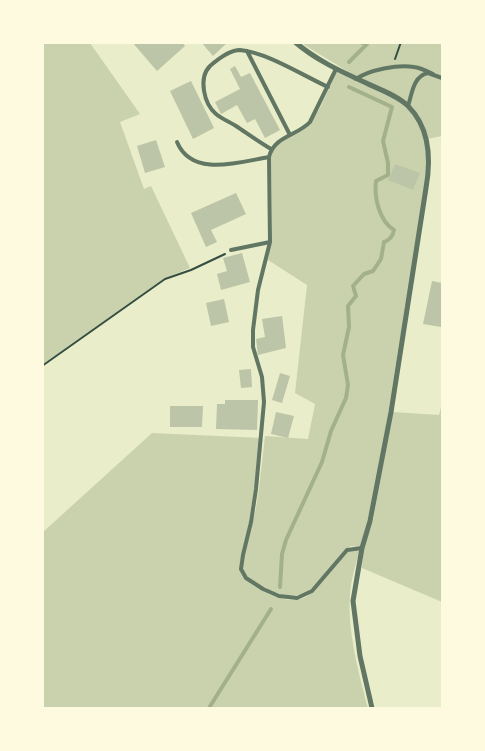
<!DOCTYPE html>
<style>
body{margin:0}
#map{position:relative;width:485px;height:751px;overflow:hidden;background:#e9edc9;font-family:"Work Sans",sans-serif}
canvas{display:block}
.frame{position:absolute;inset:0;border:44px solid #fefae0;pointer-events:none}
</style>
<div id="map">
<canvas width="485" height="751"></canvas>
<div class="frame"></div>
</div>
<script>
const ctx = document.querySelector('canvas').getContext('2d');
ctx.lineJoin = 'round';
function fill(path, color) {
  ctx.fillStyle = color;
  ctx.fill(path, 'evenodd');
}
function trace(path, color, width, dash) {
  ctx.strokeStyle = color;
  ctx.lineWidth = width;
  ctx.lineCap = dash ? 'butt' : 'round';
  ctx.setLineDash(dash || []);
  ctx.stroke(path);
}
fill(new Path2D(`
 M43,42l47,1 50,71 -20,8 24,67 7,-3 39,82 -25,10 -122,86z
 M301,43h141v33l-12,-4 -11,4 -11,27 -51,-26z
 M336,71c25,12 70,26 82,52 5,9 10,25 10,36 -4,60 -18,120 -28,180 -12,69 -19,140 -40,208l-9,-1 -5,3c-27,29 -36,62 -81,39 -8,-4 -20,-10 -22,-20 -2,-11 10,-46 13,-60 4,-23 6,-48 9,-72l43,3 7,-35 -20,-11 12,-108 -39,-25 4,-35 -1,-68c6,-19 27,-24 40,-36 9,-9 20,-37 25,-50z
 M428,73l14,5v58l-15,3 -18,-33 8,-26z
 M442,403v199l-80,-34 1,-19 10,-29 20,-108 46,3z
 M152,433l110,5 -13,83 -9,42c0,12 7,19 16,24 74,44 61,-38 104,-38 -4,15 -9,30 -10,46 -3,34 9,80 18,113h-325v-176z`), '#cad2ad');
trace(new Path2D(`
 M349,62l18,-18 -7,-2
 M280,587l2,-33 4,-14 36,-78 9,-31 15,-33 2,-13 -5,-30 6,-28 -1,-21 8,-10 -3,-10 11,-12 9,-3 8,-12 3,-17c6,-2 9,-6 10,-12 -15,-9 -20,-33 -18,-49l12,-6v-12l-5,-22 9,-34 -43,-20
 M209,708l62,-99`), '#a3b18a', 4);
fill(new Path2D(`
 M132,42h50l3,4 -28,25z
 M201,42h27l-15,14z
 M235,66l6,11 9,-4 30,57 -15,8 -10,-19 -8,4 -10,-18 -16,9 -6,-12 25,-13 -10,-20z
 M191,81l23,47 -21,11 -23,-48z
 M156,140l9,27 -20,6 -8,-27z
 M395,164l25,9 -7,17 -25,-10z
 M236,193l10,21 -35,16 6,12 -11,5 -15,-34z
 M242,253l8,29 -29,8 -4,-16 10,-3 -4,-13z
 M432,281l10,2v36l-1,8 -18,-3z
 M224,299l5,23 -18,4 -5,-23z
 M282,316l4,32 -28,7 -2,-16 9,-2 -3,-18z
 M251,369l1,18 -11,1 -2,-18z
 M280,373l10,3 -8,27 -10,-3z
 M225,400h33l-1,30 -41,-1 1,-25h8z
 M170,406h33l-1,21h-32z
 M276,412l18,4 -6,22 -17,-4z`), '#bcc5a7');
trace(new Path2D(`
 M395,59l6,-17
 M42,366l123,-87 26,-9 34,-16`), '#344e41', 2);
trace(new Path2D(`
 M247,51l43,84
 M336,69l-26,53c-13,14 -36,14 -41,35l1,85 -12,48 -5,40v17l9,30 2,25 -8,87 -5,33 -8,33 -2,14 5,9 17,11 16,7 18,2 15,-7 35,-41 15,-2
 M356,79c13,-9 42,-15 58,-12 7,1 13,4 19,7
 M408,106c4,-12 5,-30 20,-33l14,5
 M177,142c15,36 62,20 92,15
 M271,149c-12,-7 -23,-15 -35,-23 -6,-4 -14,-7 -20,-12 -12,-10 -18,-36 -6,-48 8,-7 19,-16 30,-16 26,2 64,26 88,37
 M231,250l39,-8`), '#617663', 4);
trace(new Path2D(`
 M295,42c21,18 45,29 69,40 14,7 33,13 44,24 22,22 23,54 18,82l-35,224 -21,109 -8,27 -9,53 7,55 12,52`), '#617663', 5);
</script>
